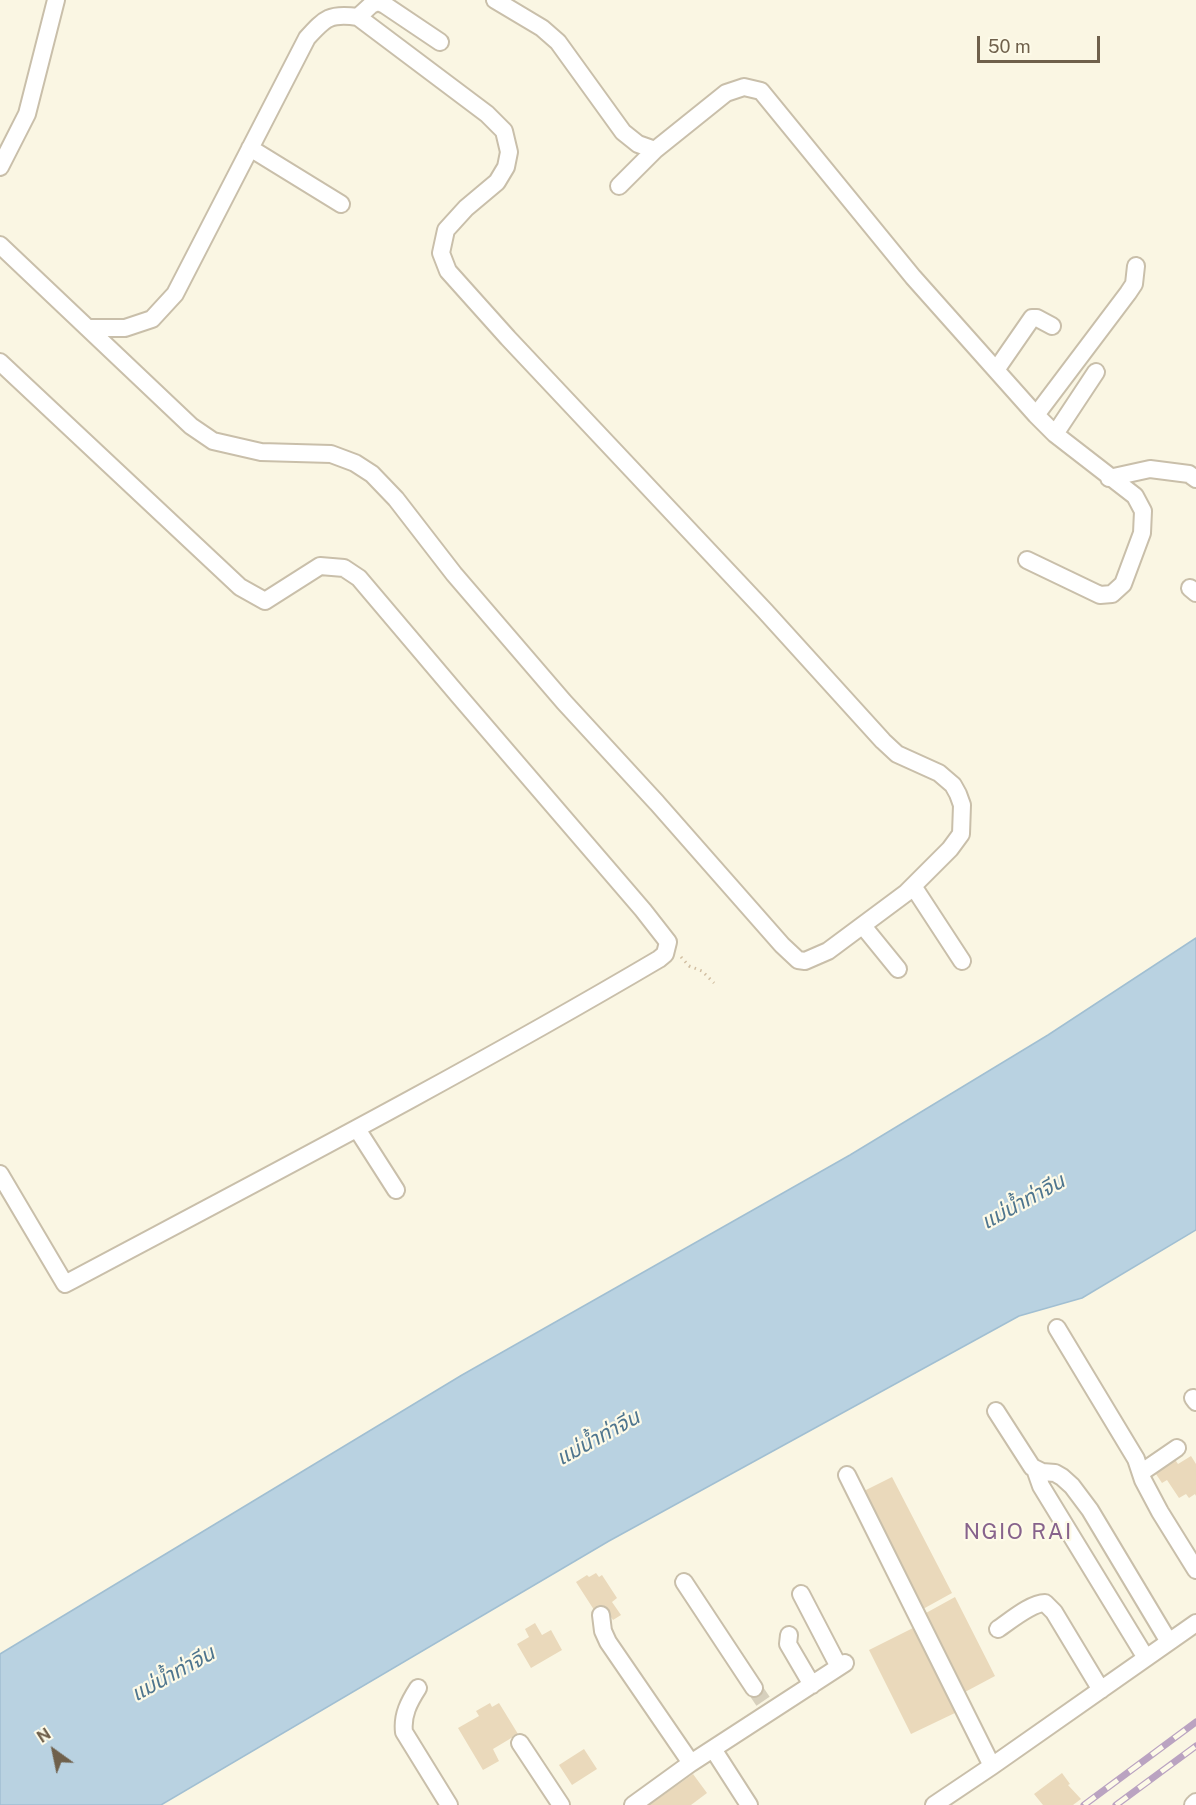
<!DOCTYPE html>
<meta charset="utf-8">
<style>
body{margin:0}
#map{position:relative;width:1196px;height:1805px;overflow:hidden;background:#faf6e3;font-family:"Public Sans",sans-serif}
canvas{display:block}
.north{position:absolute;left:24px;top:1721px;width:60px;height:60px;-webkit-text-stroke:4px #fdfae8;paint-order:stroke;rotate:327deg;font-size:16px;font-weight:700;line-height:24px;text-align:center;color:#6f604b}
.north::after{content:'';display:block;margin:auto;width:21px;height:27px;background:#6f604b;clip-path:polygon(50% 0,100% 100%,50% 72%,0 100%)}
.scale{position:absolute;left:977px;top:36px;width:123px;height:27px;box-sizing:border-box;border:3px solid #6f604b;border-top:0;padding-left:8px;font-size:18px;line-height:21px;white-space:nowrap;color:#6f604b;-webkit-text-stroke:4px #fdfae8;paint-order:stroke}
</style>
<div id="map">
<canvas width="1196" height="1805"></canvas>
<div class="north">N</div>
<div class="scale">50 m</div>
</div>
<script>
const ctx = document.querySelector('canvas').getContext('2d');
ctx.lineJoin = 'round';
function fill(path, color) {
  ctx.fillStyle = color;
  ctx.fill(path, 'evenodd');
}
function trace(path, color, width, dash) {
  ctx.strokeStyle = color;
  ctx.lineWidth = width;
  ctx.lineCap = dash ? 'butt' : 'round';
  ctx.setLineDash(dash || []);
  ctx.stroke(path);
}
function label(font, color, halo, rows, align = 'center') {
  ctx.font = font + ' "Public Sans","Noto Sans Thai",sans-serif';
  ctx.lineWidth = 4.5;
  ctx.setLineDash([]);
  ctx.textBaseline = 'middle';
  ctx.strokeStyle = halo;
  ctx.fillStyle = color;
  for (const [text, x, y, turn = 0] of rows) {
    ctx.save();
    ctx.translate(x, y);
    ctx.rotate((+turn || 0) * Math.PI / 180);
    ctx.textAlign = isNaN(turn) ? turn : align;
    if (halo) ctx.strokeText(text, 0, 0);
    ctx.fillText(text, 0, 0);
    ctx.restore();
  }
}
const water = new Path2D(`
 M1196,938v292l-114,68 -63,18 -410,225 -448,264h-161v-151l462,-279 388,-220 198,-120z`);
fill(water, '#b9d2e1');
trace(water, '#a1bfd2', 1.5);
fill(new Path2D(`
 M1191,1456l5,8v32l-1,-2 -6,4 -3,-4 -7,4 -12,-18 -5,3 -8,-12 20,-13 4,6z
 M892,1477l60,116 -29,16 -61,-117z
 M596,1573l3,4 3,-2 15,23 -5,4 9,13 -8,5 -9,-13 -8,6 -20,-31 11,-7 2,2z
 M955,1597l40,79 -30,16 -39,-79z
 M535,1623l7,12 9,-5 11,20 -31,18 -14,-24 12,-7 -4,-8z
 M913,1628l44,84 -46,22 -42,-84z
 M490,1703l2,4 7,-4 19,31 -25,15 6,12 -16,9 -25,-42 21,-12 -3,-5z
 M584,1749l13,20 -25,16 -13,-20z
 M1062,1773l8,11 -2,1 13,14 -8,6h-30l-9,-11z
 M693,1774l14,19 -16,12h-42z`), '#ead9bb');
trace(new Path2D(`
 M754,1688l11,16`), '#d7d0bd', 16, [16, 8]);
const minor = new Path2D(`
 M495,0l47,28 16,14 65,90 15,12 17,6 71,-57 18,-6 17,4 152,186 123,138 19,19 80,62 8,15 -1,22 -19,51 -11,10 -12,1 -73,-35
 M358,17l13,-12 7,-3 7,3 55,37
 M250,148l91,56
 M0,167l27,-53 29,-114
 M619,186l36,-36
 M0,245l191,181 22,15 48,11 70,2 24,9 17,11 24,25 58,75 110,128 93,101 125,142 16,15 7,1 23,-10 78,-58 44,-44 11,-15 1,-29 -4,-11 -5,-9 -14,-12 -42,-19 -14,-13 -118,-130 -257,-273 -60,-67 -7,-18 5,-23 20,-22 31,-26 9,-15 3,-15 -5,-21 -17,-17 -129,-97c-28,-4 -33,1 -51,21l-132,256 -23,25 -27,9h-37
 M0,362l240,225 25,14 55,-35 24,2 15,10 100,118 184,214 25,32 -3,12 -6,5c-195,115 -395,219 -594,325l-65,-110
 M996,370l36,-52h5l15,8
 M1036,415l92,-122 6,-9 2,-18
 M1055,434l41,-62
 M1109,478l41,-9 39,5 7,5
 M1190,588l6,5
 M913,886l49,75
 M863,926l35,43
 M357,1129l39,61
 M1057,1328l79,131 7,21 17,32 36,58
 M1193,1398l3,4
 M996,1411l36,56 10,5 13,1 7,4 10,9 18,24 79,132
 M1035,1469l6,17 105,172
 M1142,1472l35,-24
 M847,1475l145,291
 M684,1582l70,106
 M801,1594l38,73
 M601,1615l2,16 5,11 83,121
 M998,1629c12,-8 33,-26 47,-26l9,9 47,78
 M789,1635l-1,9 24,41
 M418,1688c-9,14 -16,27 -14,44l45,73
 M520,1743l41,62
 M713,1749l36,56
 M633,1805l58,-42 154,-100
 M934,1805l58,-39 204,-143
 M1193,1805l3,-3`);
trace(minor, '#c9bfaa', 20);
trace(new Path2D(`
 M681,957l8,9 13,5 12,12`), '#d1bea1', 3, [1.5, 4.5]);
trace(minor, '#fff', 16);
const rail = new Path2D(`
 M1084,1805l112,-83
 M1116,1805l80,-59`);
trace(rail, '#baa3c1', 7);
trace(rail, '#fdfae8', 4.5, [14]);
label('italic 21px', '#4e758e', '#fdfae8', [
 ["แม่น้ำท่าจีน",1023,1202,-29],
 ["แม่น้ำท่าจีน",598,1438,-29],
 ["แม่น้ำท่าจีน",173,1674,-29]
]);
ctx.letterSpacing = '1.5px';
label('22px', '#87638c', '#fdfae8', [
 ["NGIO RAI",1018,1532]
]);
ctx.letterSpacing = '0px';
</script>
